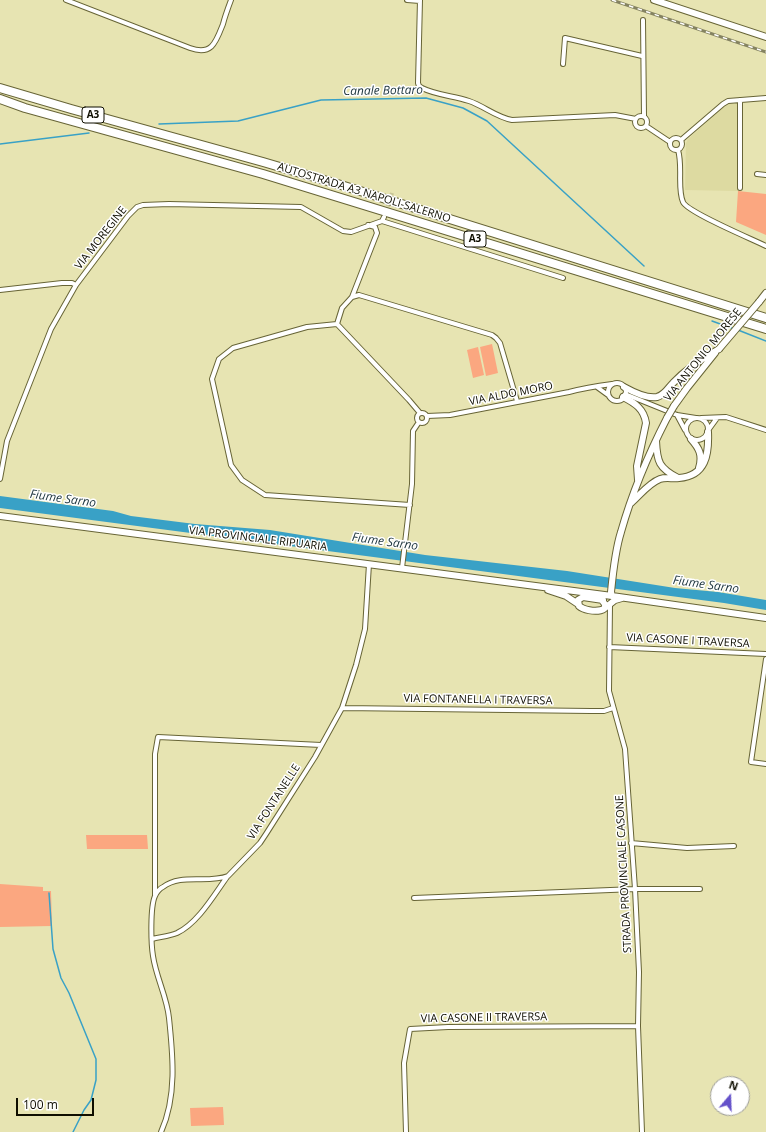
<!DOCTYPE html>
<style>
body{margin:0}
#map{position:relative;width:766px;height:1132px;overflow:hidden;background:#e7e4b2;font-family:"Open Sans",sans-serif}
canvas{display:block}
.north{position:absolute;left:710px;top:1076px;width:40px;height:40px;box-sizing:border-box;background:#fff;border:1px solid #9f9f99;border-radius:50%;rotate:19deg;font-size:11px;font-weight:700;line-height:16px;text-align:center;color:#0f0e00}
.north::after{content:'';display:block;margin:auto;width:14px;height:18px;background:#6451ca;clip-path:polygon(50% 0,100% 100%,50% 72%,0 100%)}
.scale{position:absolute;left:16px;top:1098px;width:78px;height:18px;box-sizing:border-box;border:2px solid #0f0e00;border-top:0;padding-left:5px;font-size:12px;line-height:14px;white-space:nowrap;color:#0f0e00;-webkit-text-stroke:3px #fff;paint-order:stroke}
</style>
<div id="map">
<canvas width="766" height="1132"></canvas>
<div class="north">N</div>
<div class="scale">100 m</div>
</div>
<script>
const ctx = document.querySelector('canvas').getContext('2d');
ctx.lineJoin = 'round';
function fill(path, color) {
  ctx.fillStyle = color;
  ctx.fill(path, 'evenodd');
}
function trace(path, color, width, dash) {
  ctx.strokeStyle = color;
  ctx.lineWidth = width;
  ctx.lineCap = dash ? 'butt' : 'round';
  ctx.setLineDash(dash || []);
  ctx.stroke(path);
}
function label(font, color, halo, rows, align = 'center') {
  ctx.font = font + ' "Open Sans",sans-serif';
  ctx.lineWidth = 3;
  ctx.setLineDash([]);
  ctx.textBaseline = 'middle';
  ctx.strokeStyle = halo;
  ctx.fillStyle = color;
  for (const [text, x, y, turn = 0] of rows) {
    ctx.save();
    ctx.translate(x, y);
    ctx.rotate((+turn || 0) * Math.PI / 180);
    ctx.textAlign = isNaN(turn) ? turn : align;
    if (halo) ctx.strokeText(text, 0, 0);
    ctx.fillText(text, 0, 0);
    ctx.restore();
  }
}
fill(new Path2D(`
 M737,103l1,88 -53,-1 1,-47 2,-4 39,-35z`), '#dddaa1');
fill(new Path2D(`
 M738,191l28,3v41l-30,-13z
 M492,344l6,29 -12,3 -6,-29z
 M478,347l6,28 -11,3 -6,-28z
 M86,835h61l1,14h-61z
 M0,884l43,3v4h8l1,35 -52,1z
 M223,1107l1,18 -33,1 -1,-18z`), '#fba780');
fill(new Path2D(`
 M0,496l113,15 18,5 64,8 75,6 155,25 142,16 108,17 43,4 48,8v10l-42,-7 -724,-95z`), '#39a1c6');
trace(new Path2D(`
 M159,124l79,-3 83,-21 105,-2 37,10 24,13 157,145
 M0,144l89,-11
 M712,321l22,8
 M738,330l28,11
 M49,893l4,56 8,29 8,15 27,66v21l-5,20 -7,10 -11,22`), '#39a1c6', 1.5);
trace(new Path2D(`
 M386,212l6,-19`), '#c7c497', 4, [4, 2]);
const street = new Path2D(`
 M66,0l124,48c22,8 26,-6 33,-24 2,-8 5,-16 8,-24
 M407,0l13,1
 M420,0l-2,83 1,3 3,2c14,7 32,8 47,13 15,5 27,16 43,19l103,-5 21,4
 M643,20l1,96
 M563,64l2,-26 77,18
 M740,100v88
 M635 122a6 6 0 1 1 12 0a6 6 0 1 1-12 0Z
 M646,126l24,16
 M670 144a6 6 0 1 1 12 0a6 6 0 1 1-12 0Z
 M681,140l42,-36 5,-3 38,-3
 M678,150c5,16 -1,39 5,52 4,10 69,37 83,44
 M757,174l9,1
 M382,221l181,57
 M0,290l62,-7h10l4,2
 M352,297l7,-2 133,40 4,3 4,5 17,58
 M337,324l5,-16 10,-11 25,-64 -2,-6 -7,-2
 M608 392a9 9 0 1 1 18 0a9 9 0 1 1-18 0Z
 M597,387l11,8
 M625,394l52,21 19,3
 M417 418a5 5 0 1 1 10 0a5 5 0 1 1-10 0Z
 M677,415l8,15
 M427,416l23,-1 119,-23c15,-4 28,-6 43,-8
 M686 429a11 11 0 1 1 22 0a11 11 0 1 1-22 0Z
 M701,418l25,-1 40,13
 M709,429l8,-11
 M0,479l7,-38 44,-112 25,-44 52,-69 9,-9 6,-2 26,-1 132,3 42,24 8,1 31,-11 2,-4
 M410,505l-145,-10 -23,-15 -11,-15 -19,-86 7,-20 14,-11 74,-21 30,-3 72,76 11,13
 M402,568l10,-84 1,-53 6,-9
 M609,604l1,1 -1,86 16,58 10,140 4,83 -1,54 4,106
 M609,647l157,7
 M766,659l-15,103 15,2
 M342,708l249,3h13l9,-3
 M631,843l56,5 47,-2
 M155,895v-141l3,-17 163,8
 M414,898l221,-9h65
 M152,939c8,-2 18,-3 25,-6 21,-10 37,-38 50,-56
 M161,1132c16,-35 12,-76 8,-114 -2,-21 -13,-41 -16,-62 -2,-12 -3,-49 2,-60 1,-3 5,-8 8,-9 18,-14 44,-3 65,-11l32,-33 6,-9 49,-77 27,-49 14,-43 9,-36 4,-65
 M406,1132l-2,-69 6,-34 38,-2 190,-1`);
const secondary = new Path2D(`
 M759,302l7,-9
 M624,387c9,5 23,12 33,10 8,-2 11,-9 16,-14 13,-14 30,-25 46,-34
 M623,397c12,6 21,12 23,26l-9,43 1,14
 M674,406l13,-18 28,-35
 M691,439c8,9 12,16 8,29
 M656,441c1,21 3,27 22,37
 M631,503c9,-8 18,-20 29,-24 6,-2 13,0 19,-1 27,-2 30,-24 29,-46
 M0,516l612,80 154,22
 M548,590l18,6 12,8
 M595,595c27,18 -7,19 -16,11l-1,-6 5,-3 20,3
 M612,596l-1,-4c2,-20 4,-41 10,-60 11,-39 27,-77 46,-114
 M605,608l10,-8 7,-2`);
const primary = new Path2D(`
 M654,0l112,37`);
const highway = new Path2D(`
 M0,88l71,21 192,53 78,23 425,133
 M0,99l25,9 238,66 503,155`);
trace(street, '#676436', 6);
trace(secondary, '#676436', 8);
trace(primary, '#676436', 8);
trace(highway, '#676436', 10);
trace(street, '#fff', 4);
trace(secondary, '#fff', 6);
trace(primary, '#fff', 6);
trace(highway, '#fff', 8);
const rail = new Path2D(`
 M612,0l154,52`);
trace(rail, '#858361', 3);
trace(rail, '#fff', 1.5, [4.5]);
const secondaryBridge = new Path2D(`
 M719,349l40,-47
 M667,418l7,-12`);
trace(secondaryBridge, '#676436', 8, []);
trace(secondaryBridge, '#fff', 6);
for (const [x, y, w] of [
 [93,115,22],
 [475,239,22]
]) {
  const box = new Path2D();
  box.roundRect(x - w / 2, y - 8, w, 16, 3);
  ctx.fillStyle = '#fff';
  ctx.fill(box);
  trace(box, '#0f0e00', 1);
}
label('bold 10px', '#0f0e00', null, [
 ["A3",93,115],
 ["A3",475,239]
]);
label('11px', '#0f0e00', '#fff', [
 ["AUTOSTRADA A3 NAPOLI-SALERNO",364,193,17],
 ["VIA MOREGINE",101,238,-52],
 ["VIA ANTONIO MORESE",703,355,-51],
 ["VIA ALDO MORO",511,394,-11],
 ["VIA PROVINCIALE RIPUARIA",258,539,7],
 ["VIA CASONE I TRAVERSA",688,641,3],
 ["VIA FONTANELLA I TRAVERSA",478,700,1],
 ["VIA FONTANELLE",274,802,-57],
 ["STRADA PROVINCIALE CASONE",624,874,-93],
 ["VIA CASONE II TRAVERSA",484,1018,-1]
]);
label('italic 12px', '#1c333c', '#fff', [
 ["Canale Bottaro",383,91,-1],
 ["Fiume Sarno",63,499,8],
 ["Fiume Sarno",385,542,8],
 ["Fiume Sarno",706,585,8]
]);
</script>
